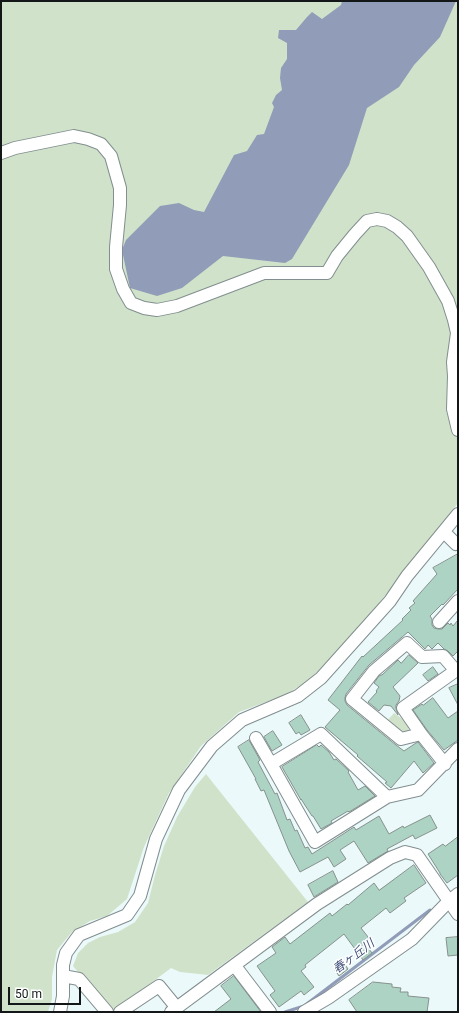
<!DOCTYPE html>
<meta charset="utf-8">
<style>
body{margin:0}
#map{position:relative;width:459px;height:1013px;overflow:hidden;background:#ecf9fa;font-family:Roboto,sans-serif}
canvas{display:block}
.frame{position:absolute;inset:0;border:2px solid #131718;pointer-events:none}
.scale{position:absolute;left:8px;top:987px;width:73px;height:18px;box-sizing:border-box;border:2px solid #131718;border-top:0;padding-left:5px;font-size:12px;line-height:14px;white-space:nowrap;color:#131718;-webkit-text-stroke:3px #fff;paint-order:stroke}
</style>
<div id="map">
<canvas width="459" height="1013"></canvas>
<div class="frame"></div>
<div class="scale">50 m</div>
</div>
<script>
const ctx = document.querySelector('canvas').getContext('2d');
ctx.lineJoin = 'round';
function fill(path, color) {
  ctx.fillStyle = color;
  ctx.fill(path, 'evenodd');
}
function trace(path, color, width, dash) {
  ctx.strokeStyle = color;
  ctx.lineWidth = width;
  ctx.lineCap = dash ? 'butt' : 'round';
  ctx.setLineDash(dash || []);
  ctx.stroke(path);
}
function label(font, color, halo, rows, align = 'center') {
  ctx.font = font + ' Roboto,"Noto Sans JP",sans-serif';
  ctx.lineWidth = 3;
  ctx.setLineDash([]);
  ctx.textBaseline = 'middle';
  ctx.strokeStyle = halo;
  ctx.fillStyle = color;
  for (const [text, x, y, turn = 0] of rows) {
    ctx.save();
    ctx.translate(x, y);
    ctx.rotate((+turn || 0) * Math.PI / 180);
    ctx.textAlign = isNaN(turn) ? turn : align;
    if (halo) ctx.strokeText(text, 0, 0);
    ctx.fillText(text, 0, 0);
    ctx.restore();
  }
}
fill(new Path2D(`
 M1,1h457v502l-65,83 -45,54 -40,41 -23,14 -46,17 -38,34 -32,47 -25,54 -17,52 -20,17 -17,5 -18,11 -15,18 -5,27v22l-4,13h-47z
 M394,713l16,11 -2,7c-10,1 -13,-4 -21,-10z
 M206,774l102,128 -100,73 -28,-3 -9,-4 -57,43 -4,-1 -37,-44 5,-13 10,-10 12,-6 18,-5 17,-10 13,-19 7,-28 9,-29 13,-29 18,-30z`), '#d0e3ca');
fill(new Path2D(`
 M342,1h114l-16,36 -26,28 -15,22 -32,21 -18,57 -57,94 -7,4 -62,-7 -41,32 -25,8 -27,-8 -8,-38 4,-10 34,-34 19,-3 15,7 10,2 30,-57 13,-4 10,-16 7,-1 10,-27 -2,-4 4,-8 6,-5 -2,-12 1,-10 6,-9v-16l-9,-5 1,-8h17l11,-13 5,-5 10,7 19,-14z`), '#909cb8');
trace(new Path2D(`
 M285,1012l19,-6 126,-96`), '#909cb8', 3);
const building = new Path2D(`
 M458,554v35l-15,16 -1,-1 -12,12 2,3v6l2,3 4,1h4l6,-6 2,2 1,-2 2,3 5,-6v31l-5,5 -5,-5 -4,-2 -6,-6 -6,6 -4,-4 -3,4 -17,-17 -39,33 -23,29 -1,4v3l2,4 49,40 8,6 12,-8 2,-1 16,21 -11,10 -9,-12 -23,27 -6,-5 2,-1 -30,-26 1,-1 -33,-28 15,-17 -12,-10 34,-44 1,1 40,-37 -1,-1 9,-9 -2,-2 6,-5 -2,-2 24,-27 -4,-6z
 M409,655l9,8 -25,24 7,9 -1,5 -3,4v3l2,7 -7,-9 -7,-1 -5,6 -11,-9 9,-10 -1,-1 3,-4 -5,-4 5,-7 2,-1h1l16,-15 3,3z
 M433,667l5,7 -10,7 -5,-6z
 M458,684v21l-9,-17z
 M433,698l15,20 10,-7v29l-14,10 -17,-20 -14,-20 9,-6 1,1z
 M301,715l9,15 -9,5 -2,-3 -3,2 -7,-11z
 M273,731l9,14 -10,6 -8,-14z
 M249,740l11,20 -2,2 17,32 2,-1 10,27 3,-1 5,12 2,-1 8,18 3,-1 4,7 42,-27 2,3 23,-14 10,18 14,-8 1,2 26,-13 7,13 -22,11 -2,-4 -26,14 1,2 -20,12 -14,-22 -14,9 6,9 -12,8 -6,-10 -28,15 -11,-21 -25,-61 -3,1 -6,-12h1l-18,-32z
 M317,745l2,2 2,-2 8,7 5,8 2,-1 13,12 -1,1 10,18 7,-4 10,10 -26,16 -1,-1 -17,10 1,2 -11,6 -8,-13h-1l-11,-17v1l-19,-33z
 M458,837v38l-11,8 -7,-9v-1l-12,-19 15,-10 2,2z
 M414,865l12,18 -22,15 2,3 -16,12 -4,-5 -25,20 11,14 -5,4 5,7 -9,7 -19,-26 -39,31 1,2 -5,4 13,16 -10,8 -3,-4 -22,16 -9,-12 5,-4 -18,-25 19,-13 -4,-6 13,-10 5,7 40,-31 2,3 15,-12 1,1 26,-22 5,7z
 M333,871l5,11 -24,15 -6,-12z
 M458,937v18l-10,1 -2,-18z
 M344,963l4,6 -9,7 -4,-6z
 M234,976l27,36h-47l17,-13 -10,-13z
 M373,982l19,2v3l9,1 -1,4h8v4l21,2 -2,14h-70l-8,-12z`);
fill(building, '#add3c5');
trace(building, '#86918c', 1);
const minor = new Path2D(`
 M1,153l14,-5 59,-12 14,3 13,5 10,12 9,32v17l-4,42v22l7,20 8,14 13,5 13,2 20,-4 87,-33h63l10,-17 18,-22 12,-13 10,-2 10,2 10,6 10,9 22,31 19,34 6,19 3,13 -4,29 1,14 -1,33 5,21
 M444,532l12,12 2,-1
 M439,622l19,-21
 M421,734l-20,5 -49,-40 22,-28 33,-28 15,14 21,-1 13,15
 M256,738l15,26 44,78 72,-45
 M271,764l50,-30 66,63 31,-7 40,-41
 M445,764l-24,-30 -18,-26 55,-39
 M235,966l35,46
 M63,976l16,3 28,33
 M60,1012l3,-16v-31l3,-12 13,-18 48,-20 13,-19 16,-57 23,-49 33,-44 30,-26 56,-24 23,-18 69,-77 17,-25 51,-62
 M120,1012l39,-26 18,22
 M171,1012l146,-108 73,-46 15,-6 12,3 32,46 9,13
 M304,1012l24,-14 84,-59 37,-38 9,-7`);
trace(minor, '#828e8f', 14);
trace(minor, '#fff', 12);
label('italic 12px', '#41517d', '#fff', [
 ["春ヶ丘川",354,957,-37]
]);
</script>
